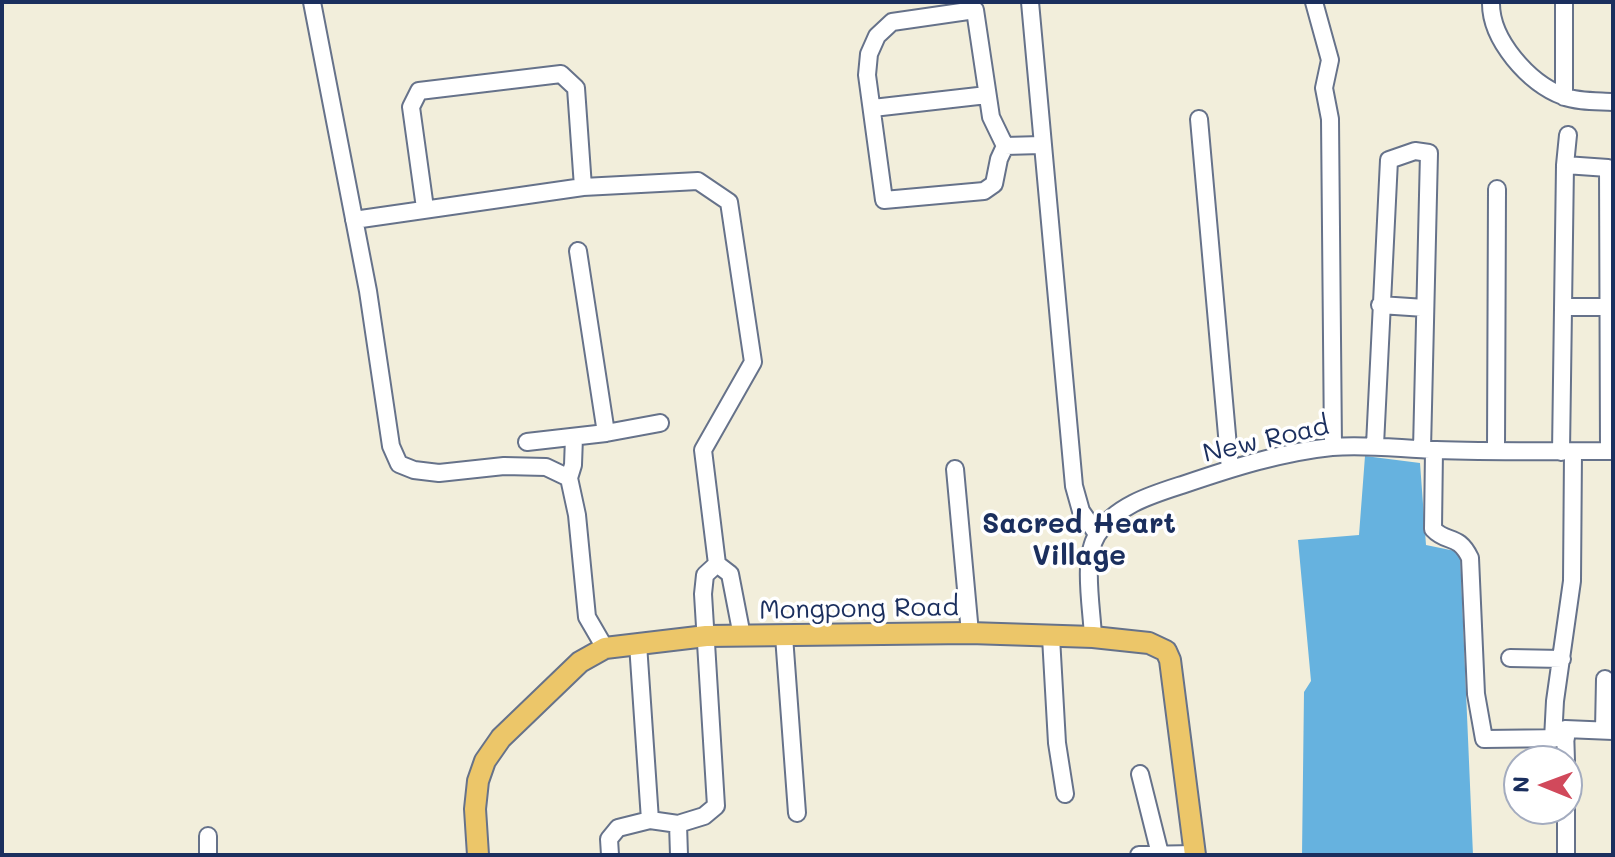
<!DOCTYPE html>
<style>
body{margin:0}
#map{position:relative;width:1615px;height:857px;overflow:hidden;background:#f2eedb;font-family:Mali,sans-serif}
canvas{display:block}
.frame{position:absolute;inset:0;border:4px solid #1b2f5e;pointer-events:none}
.north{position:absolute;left:1503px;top:745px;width:80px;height:80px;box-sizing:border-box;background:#fff;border:2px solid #a4acbf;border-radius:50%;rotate:271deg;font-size:22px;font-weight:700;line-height:32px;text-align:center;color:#1b2f5e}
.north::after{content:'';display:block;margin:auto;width:28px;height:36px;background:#d1495b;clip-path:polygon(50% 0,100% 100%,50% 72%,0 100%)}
</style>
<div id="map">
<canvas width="1615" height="857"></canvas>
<div class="frame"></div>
<div class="north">N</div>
</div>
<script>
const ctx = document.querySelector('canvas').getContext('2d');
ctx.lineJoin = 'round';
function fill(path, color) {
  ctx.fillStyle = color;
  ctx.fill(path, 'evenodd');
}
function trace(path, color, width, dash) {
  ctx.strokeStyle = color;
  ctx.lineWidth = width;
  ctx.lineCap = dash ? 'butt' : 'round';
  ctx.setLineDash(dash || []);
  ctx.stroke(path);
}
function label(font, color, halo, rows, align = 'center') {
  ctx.font = font + ' Mali,sans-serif';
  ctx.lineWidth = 7;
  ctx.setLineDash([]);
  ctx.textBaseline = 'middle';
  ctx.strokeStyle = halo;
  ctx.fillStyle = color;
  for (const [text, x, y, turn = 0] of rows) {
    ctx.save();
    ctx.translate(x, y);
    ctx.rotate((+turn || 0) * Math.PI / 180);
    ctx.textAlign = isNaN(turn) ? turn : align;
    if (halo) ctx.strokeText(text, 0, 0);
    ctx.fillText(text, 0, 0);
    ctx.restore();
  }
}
fill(new Path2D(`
 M1365,456l55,7 6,82 34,7 13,303h-171l2,-163 7,-11 -13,-141 61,-5z`), '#66b2df');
const minor = new Path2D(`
 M312,2l56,289 23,155 8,18 15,6 25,3 65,-7 42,1 23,11 8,37 10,102 18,31
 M1030,2l44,484 7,25 16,23
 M1314,2l16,58 -6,28 6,31 3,328
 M1491,2c-1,38 38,81 72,94 14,6 35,5 50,6
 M1564,2v95
 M873,108l114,-13
 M1199,119l31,350
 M1005,146l-6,13 -5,25 -10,7 -100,9 -17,-125 2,-21 8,-18 15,-14 83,-12 16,107 14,29 36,-1
 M1565,165l43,3 1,283
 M425,208l-14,-101 8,-16 142,-17 15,14 7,99
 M354,220l229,-33 115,-6 31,21 24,160 -50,88 14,114
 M578,251l28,182
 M1380,305l45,3
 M1565,307h43
 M527,442l79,-9 54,-10
 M1375,445l14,-285 26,-9 14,2 -7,296
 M1496,449l1,-260
 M1434,450l-1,79c14,15 25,4 37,29l6,136 8,45 82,-1
 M1561,452l4,-287 3,-30
 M955,469l15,164
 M569,478l4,-13 1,-28
 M784,636l13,177
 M1051,637l6,106 8,51
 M1093,637c-1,-28 -11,-78 4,-102 18,-30 57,-41 88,-51 47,-16 97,-32 147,-37 36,-3 69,2 104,3 59,2 118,1 177,1
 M638,644l12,176 28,4
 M1510,658l52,1
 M1604,730l1,-51
 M1553,739l2,-38 17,-120 1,-129
 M1566,761l-1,-32 48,2
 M1140,774l20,80
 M1566,809v46
 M208,836v19
 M610,855l-1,-16 9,-11 32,-8
 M679,855l-1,-31 26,-8 12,-10 -13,-212 2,-19 12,-11 13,10 12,62
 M1139,855l56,-1`);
const major = new Path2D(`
 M478,855l-3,-46 3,-28 7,-20 16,-23 79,-76 25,-14 101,-12 264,-3 123,4 56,6 17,8 4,9 25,195`);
trace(minor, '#66728a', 20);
trace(major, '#66728a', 24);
trace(minor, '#fff', 16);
trace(major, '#ecc669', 20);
label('26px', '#1b2f5e', '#fff', [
 ["New Road",1266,440,-13],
 ["Mongpong Road",859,609,-1]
]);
label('bold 28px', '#1b2f5e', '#fff', [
 ["Sacred Heart",1079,524],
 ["Village",1079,556]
]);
</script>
